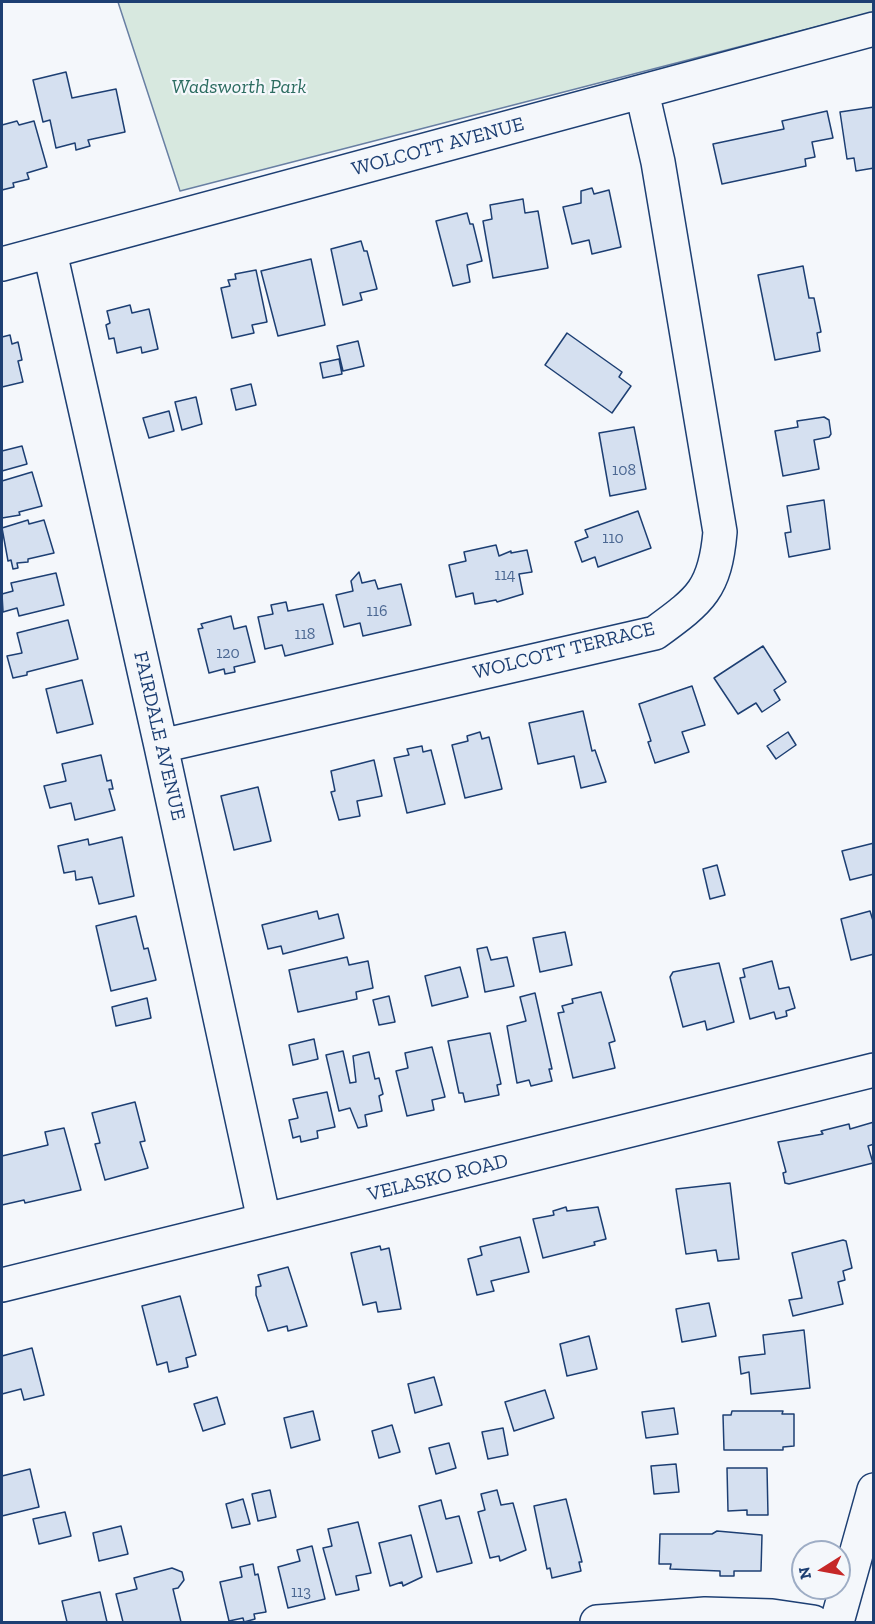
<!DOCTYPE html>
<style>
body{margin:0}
#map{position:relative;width:875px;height:1624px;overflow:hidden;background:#f4f7fb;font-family:"Zilla Slab",serif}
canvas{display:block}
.frame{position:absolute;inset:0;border:3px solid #1d3f73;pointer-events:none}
.north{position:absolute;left:791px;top:1540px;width:60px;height:60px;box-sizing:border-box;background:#f4f7fb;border:2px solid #9eadc5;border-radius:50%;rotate:259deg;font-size:16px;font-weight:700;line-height:24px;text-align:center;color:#1d3f73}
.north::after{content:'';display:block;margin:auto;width:21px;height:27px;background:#c62828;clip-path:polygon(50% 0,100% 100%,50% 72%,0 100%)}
</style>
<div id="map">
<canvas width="875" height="1624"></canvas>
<div class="frame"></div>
<div class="north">N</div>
</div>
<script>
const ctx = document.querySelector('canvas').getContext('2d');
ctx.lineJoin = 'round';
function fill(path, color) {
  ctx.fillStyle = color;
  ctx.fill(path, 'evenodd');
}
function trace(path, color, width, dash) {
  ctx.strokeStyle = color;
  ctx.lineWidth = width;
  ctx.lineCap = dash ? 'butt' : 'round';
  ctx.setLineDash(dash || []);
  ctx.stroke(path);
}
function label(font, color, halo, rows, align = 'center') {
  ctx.font = font + ' "Zilla Slab",serif';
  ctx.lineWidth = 4.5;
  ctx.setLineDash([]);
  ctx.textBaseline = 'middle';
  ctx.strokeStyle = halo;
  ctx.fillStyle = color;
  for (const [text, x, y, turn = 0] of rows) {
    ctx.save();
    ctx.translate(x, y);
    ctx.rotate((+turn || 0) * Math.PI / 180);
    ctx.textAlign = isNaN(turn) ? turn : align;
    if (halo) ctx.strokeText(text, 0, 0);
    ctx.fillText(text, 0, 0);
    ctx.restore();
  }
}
const green = new Path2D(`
 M118,2h755l1,10 -694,179z`);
fill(green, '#d7e8df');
trace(green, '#687fa3', 1.5);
const building = new Path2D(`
 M66,72l6,26 44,-9 9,43 -37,8 2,6 -14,4 -1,-7 -19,5 -6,-28 -7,2 -10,-42z
 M874,107v61l-18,3 -2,-13 -7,1 -7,-47z
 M827,111l6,27 -21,4 3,15 -10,2 1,7 -84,18 -9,-40 71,-15 -2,-8z
 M17,121l2,4 15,-4 13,46 -20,6 2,6 -16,4 1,4 -12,3v-65z
 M592,188l2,6 15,-4 12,57 -29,7 -3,-14 -17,4 -9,-37 18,-4v-12z
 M523,199l2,14 13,-2 10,57 -55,10 -10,-57 9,-2 -2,-14z
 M467,213l3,11h3l9,37 -15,4 3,17 -17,4 -17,-65z
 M361,241l3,10h3l10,38 -17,4 2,7 -19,5 -12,-56z
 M311,259l14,66 -47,11 -17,-65z
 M803,266l6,32h5l7,34 -4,1 3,18 -45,9 -17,-85z
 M256,270l11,52 -15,3 2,8 -22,5 -11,-50 9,-2 -2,-6 8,-1 -1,-5z
 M130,305l2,8 17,-4 9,40 -16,4 -1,-6 -24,6 -3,-15 -5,1 -3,-14 4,-2 -3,-12z
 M567,333l55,39 -3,5 12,9 -19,27 -67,-48z
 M10,335l2,9 6,-2 4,18 -4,1 5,21 -21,5v-50z
 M358,341l6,25 -21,5 -6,-25z
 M339,359l3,15 -19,4 -3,-15z
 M251,384l5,21 -20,5 -5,-21z
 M196,397l6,27 -20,6 -7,-28z
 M169,411l5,20 -25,7 -6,-20z
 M824,417l5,3 2,14 -2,3 -15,3 5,29 -36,7 -8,-45 23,-4 -1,-6z
 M634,427l12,62 -36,7 -11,-63z
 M22,446l5,18 -25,7v-20z
 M32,472l10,34 -23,6 1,3 -18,3v-37z
 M824,500l6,49 -41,8 -4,-24 6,-1 -4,-26z
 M638,511l13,37 -53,19 -3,-10 -13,5 -7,-20 13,-5 -3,-7z
 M28,520l1,4 15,-4 10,33 -26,6v3l-11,1 1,5 -5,1 -2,-9 -3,1 -6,-33z
 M496,545l3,11 12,-5v2l16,-3 5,22 -13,2 4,20 -26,8 -1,-2 -21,4 -2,-11 -17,4 -7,-32 17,-4 -2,-9z
 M359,572l3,11 13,-3 3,9 23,-5 10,41 -48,11 -3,-13 -16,4 -8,-32 17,-4 -2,-10z
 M56,573l8,32 -45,11 -2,-8 -14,4 -1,-18 11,-3 -2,-8z
 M286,602l2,9 35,-7 10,40 -48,12 -3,-11 -17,4 -7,-32 15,-3 -2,-9z
 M231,616l3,13 12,-3 9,36 -21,5 1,5 -10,2 -1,-5 -15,4 -11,-44 5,-1 -2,-4z
 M68,620l10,39 -51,13v3l-14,3 -6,-22 15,-3 -5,-20z
 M763,646l23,36 -12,8 6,10 -18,12 -6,-9 -18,11 -24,-36z
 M82,680l11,44 -36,9 -11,-44z
 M692,686l13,39 -23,7 7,20 -34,11 -7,-21 3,-1 -12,-37z
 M583,711l9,40 3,-1 11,32 -25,6 -7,-32 -36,8 -9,-41z
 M480,732l2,7 7,-2 13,52 -37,9 -13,-53 16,-4 -1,-5z
 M788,732l8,13 -20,14 -9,-13z
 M422,746l1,6 8,-2 14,54 -38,9 -13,-55 15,-3 -2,-6z
 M101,755l6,26 4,-1 2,9h-4l6,21 -40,10 -4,-17 -21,5 -6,-22 22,-5 -4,-17z
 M374,760l8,36 -25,5 3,15 -21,4 -8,-28 4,-1 -4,-20z
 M258,787l13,54 -37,9 -13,-54z
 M122,837l12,59 -35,8 -7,-27 -16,3 -1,-9 -11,2 -6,-27 30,-7 1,6z
 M874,843v31l-24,6 -8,-29z
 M717,865l8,30 -15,4 -7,-30z
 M317,911l2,8 19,-5 6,24 -61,16 -2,-8 -13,3 -6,-24z
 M870,911l4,13v30l-23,6 -10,-41z
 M136,916l8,33 4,-1 8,32 -45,11 -15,-65z
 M565,932l7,33 -32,7 -7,-34z
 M487,947l4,13 16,-3 7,29 -29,6 -8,-43z
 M347,957l2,8 19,-4 5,27 -17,4 1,7 -59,13 -9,-42z
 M772,961l7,28 10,-2 6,21 -9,3 1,5 -11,3 -2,-7 -24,7 -10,-41 5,-1 -2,-8z
 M719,963l15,59 -27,8 -2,-9 -22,6 -13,-50 3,-5z
 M460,967l8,30 -36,9 -7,-30z
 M601,992l14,49 -6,2 6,25 -42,10 -15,-65 6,-1 -2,-6 11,-3 -1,-4z
 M535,993l17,76h-3l3,12 -21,5 -2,-6 -12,3 -10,-57 19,-5 -6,-24z
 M389,996l6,26 -16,3 -6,-25z
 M147,998l4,20 -35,8 -4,-19z
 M490,1033l11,51 -4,1 2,10 -34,7 -2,-9h-4l-11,-52z
 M314,1039l4,20 -25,6 -4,-20z
 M432,1047l13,50 -13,3 2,10 -27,6 -11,-45 12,-3 -3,-15z
 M343,1051l7,32 6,-1 -3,-26 16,-4 6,27 4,-1 4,16 -4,2 3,15 -17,4 2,11 -9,2 -8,-20 -11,3 -13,-56z
 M327,1092l8,35 -18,4 1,7 -17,4 -1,-6 -7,2 -4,-18 9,-2 -5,-19z
 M135,1102l10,39 -5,1 8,26 -43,12 -10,-36 5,-1 -8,-30z
 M874,1122v22l-6,2 5,17 -84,21 -4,-1 -2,-10 3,-1 -8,-30 45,-8 -2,-3 28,-7 1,5z
 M64,1128l17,62 -56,13 -1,-3 -22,5v-49l46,-11 -3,-13z
 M730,1183l9,76 -21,2 -2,-11 -30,4 -10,-65z
 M566,1207l1,4 31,-4 8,32 -12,3 1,3 -52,13 -10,-39 21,-4 -1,-4z
 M520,1237l9,35 -38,9 3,10 -17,4 -9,-36 14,-4 -2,-8z
 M843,1240l3,1 6,27 -9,3 2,9 -7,2 5,22 -50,12 -4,-16 13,-2 -10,-45z
 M380,1246l1,4 8,-2 12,61 -23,3 -2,-10 -13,3 -12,-52z
 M288,1267l19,59 -19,5 -1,-5 -19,5 -12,-36v-8l5,-1 -3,-11z
 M180,1296l16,59 -10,3 2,9 -19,5 -2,-10 -10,3 -15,-59z
 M709,1303l7,33 -34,6 -6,-33z
 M804,1330l6,58 -59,6 -2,-22 -8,2 -2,-17 26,-3 -2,-19z
 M589,1336l8,33 -30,7 -7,-32z
 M32,1348l12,47 -20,5 -3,-11 -19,5v-38z
 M434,1377l8,28 -27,8 -7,-29z
 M545,1390l9,28 -40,13 -9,-29z
 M217,1397l8,27 -22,7 -9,-27z
 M674,1408l4,26 -32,4 -4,-26z
 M313,1411l7,29 -29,8 -7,-30z
 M732,1411h51l-1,3h12v32l-11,1v3h-59l-1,-35h8z
 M392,1425l8,27 -21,6 -7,-27z
 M503,1428l5,27 -20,4 -6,-27z
 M449,1443l7,25 -20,6 -7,-26z
 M676,1464l3,28 -25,2 -3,-28z
 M727,1468h40l1,47h-21v-5l-19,1z
 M30,1469l9,38 -37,9v-40z
 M270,1490l6,27 -18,4 -6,-27z
 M497,1490l4,15 12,-2 13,47 -26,11 -1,-5 -9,2 -12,-46 7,-2 -4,-16z
 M243,1499l7,25 -18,4 -6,-24z
 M566,1499l16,63h-3l2,9 -29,7 -2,-10 -3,1 -13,-63z
 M441,1500l5,19 13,-3 13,47 -35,9 -18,-66z
 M65,1512l6,24 -32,8 -6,-25z
 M358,1522l13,51 -15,3 3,14 -23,5 -13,-47 9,-2 -4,-17z
 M121,1526l7,28 -29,7 -6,-28z
 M717,1531l45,4 -1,36h-27v5h-14v-5l-50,-2 1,-5h-12l1,-30h52z
 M411,1535l11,42 -19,9 -1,-4 -12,4 -11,-43z
 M312,1546l13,53 -37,9 -10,-41 22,-6 -3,-11z
 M253,1564l2,11 3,-1 8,38 -12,2 1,5 -11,3 -1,-4 -14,3 -9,-39 22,-5 -2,-10z
 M172,1568l10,4 2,8 -6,8 -5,1 8,33h-58l-7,-28 21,-5 -3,-11z
 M100,1592l7,30h-40l-5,-21z`);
fill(building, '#d5e0f0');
trace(building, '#1d3f73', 1.5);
const minor = new Path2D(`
 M50,252l111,494 103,474
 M2,264l872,-235
 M161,746l494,-113c45,-33 60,-43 65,-101l-62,-370 -16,-70
 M2,1285l872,-215
 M597,1622l108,-8 67,2 41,6
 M837,1622l37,-132`);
trace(minor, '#1d3f73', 36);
trace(minor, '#f4f7fb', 33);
label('16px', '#4b6792', null, [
 ["108",624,470],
 ["110",613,538],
 ["114",505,575],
 ["116",377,611],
 ["118",305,634],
 ["120",228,653],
 ["113",301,1592]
]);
label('italic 20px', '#2c6c60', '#f4f7fb', [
 ["Wadsworth Park",239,87]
]);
label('20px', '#1d3f73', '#f4f7fb', [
 ["WOLCOTT AVENUE",438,147,-15],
 ["WOLCOTT TERRACE",564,651,-14],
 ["FAIRDALE AVENUE",159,736,77],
 ["VELASKO ROAD",438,1178,-14]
]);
</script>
